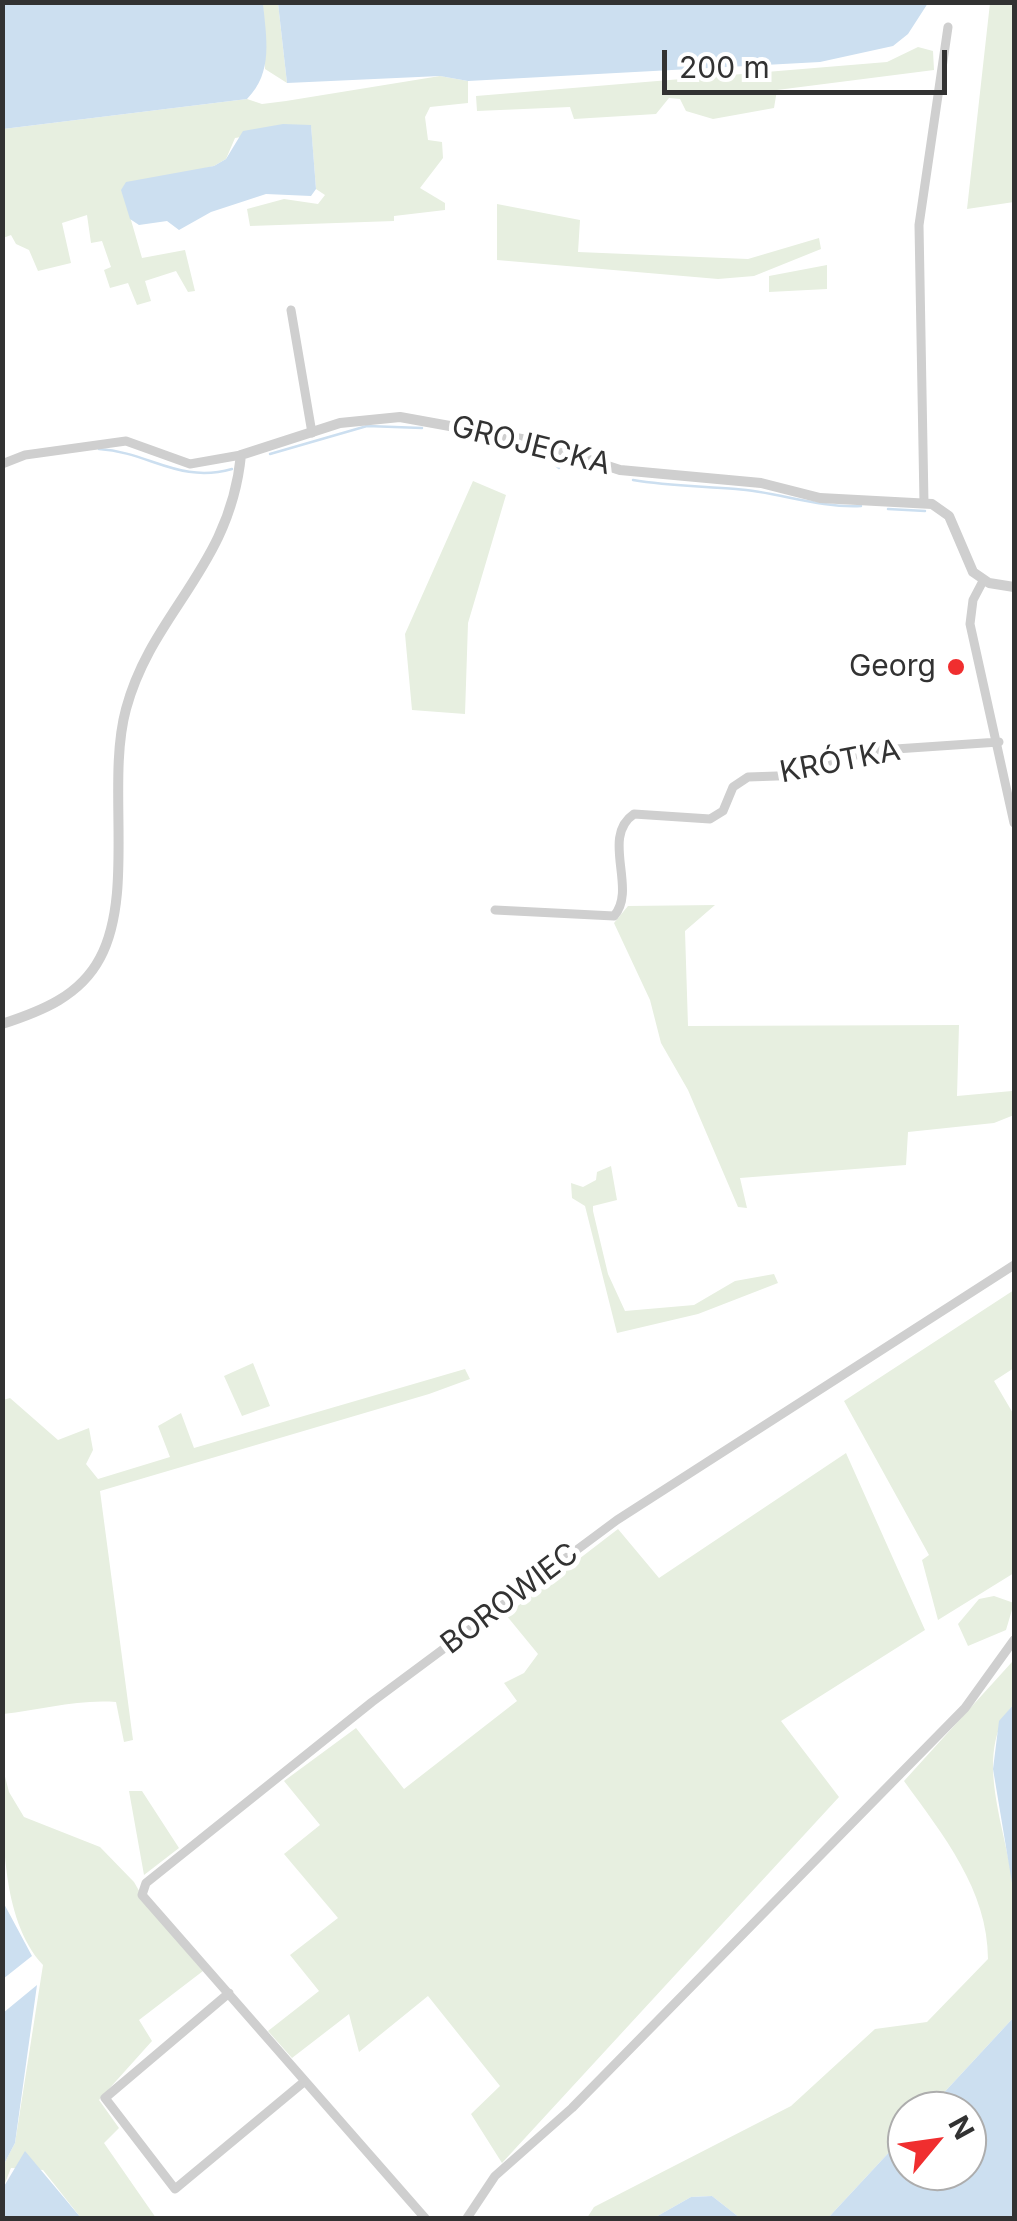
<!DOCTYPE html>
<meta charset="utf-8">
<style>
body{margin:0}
#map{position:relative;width:1017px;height:2221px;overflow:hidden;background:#fff;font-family:Inter,sans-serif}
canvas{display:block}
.frame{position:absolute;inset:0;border:5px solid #323232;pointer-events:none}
.north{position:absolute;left:887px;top:2091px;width:100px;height:100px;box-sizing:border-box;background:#fff;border:2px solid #adadad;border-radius:50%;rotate:61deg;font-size:28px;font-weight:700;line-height:40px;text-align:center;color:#323232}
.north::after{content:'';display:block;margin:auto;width:35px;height:45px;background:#f02e2f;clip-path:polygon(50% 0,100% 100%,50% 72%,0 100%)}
.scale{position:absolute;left:662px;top:50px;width:285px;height:45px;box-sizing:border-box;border:5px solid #323232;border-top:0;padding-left:12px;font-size:30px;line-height:35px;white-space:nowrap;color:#323232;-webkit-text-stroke:8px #fff;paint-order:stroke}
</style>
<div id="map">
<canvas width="1017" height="2221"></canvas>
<div class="frame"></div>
<div class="north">N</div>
<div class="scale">200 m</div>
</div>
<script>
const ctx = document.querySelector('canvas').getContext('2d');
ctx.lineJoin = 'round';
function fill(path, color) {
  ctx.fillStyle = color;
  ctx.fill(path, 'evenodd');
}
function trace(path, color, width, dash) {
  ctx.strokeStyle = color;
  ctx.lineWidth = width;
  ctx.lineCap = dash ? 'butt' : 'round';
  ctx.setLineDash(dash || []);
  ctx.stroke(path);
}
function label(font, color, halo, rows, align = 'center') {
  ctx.font = font + ' Inter,sans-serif';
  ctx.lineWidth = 10;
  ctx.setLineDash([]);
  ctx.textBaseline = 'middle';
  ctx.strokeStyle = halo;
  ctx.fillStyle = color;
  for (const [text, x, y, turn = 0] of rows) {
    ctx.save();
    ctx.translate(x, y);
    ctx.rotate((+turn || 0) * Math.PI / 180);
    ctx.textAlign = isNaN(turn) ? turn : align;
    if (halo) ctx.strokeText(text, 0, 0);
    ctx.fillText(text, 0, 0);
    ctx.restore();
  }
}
fill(new Path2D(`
 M263,3h15l9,80 -22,-14z
 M990,3h24v199l-47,7z
 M918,47l15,4 1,19 -157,20 -3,18 -61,11 -27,-8 -6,-12 -11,-1 -13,16 -82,5 -4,-12 -93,4 -1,-15 411,-34z
 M440,76l28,5v22l-38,4 -5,10 3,23 14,2 1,16 -23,30 25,15v7l-51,6v5l-144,5 -3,-17 37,-10 34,5 7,-9 -9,-6 -5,-63 -76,12 -9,21 -12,7 -92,23 20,69 43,-8 10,41 -7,1 -12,-21 -31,10 6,20 -14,4 -9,-22 -18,5 -6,-18 7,-3 -9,-26 -11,2 -4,-28 -25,8 9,40 -33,8 -9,-21 -13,-6 -5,-9 -8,3v-109l244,-30 15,5 24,-3z
 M497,204l83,16 -2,32 170,7 71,-21 2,11 -67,27 -36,3 -221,-19z
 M827,265v24l-58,3v-16z
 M473,481l33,14 -38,128 -3,91 -53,-4 -7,-76z
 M715,905l-30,26 3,95 271,-1 -2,71 55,-5 2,24 -20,8 -86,9 -2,33 -166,13 7,30 -9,-1 -50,-117 -27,-47 -11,-43 -36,-77 14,-17z
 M611,1166l6,34 -24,6v5l15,63 17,37 69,-6 41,-24 39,-7 4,9 -80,31 -81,19 -32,-127 -13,-8 -1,-15 12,4 13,-7 1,-8z
 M1014,1290v78l-20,13 20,34v158l-76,47 -16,-60 7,-5 -85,-154z
 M253,1363l17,43 -28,10 -18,-40z
 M465,1369l5,10 -41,15 -329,97 33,249 -9,2 -8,-40c-39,-3 -75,8 -113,12v-314l7,-2 48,42 31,-12 4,22 -7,14 12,15 72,-22 -12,-31 23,-13 13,35z
 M846,1453l79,177 -144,91 58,76 -337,366 -31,-49 29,-28 -72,-90 -69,56 -10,-38 -57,44 -24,-27 51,-40 -29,-36 48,-37 -54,-64 36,-29 -36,-44 72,-53 48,61 113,-88 -13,-18 20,-10 14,-19 -32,-39 112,-86 41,49z
 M994,1596l20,7 -8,27 -38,16 -10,-22 21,-25z
 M1012,1662l2,42c-46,51 -2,134 0,195 2,39 0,79 0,118l-87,94h-20v22l-79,85h-88l-28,-22 -21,1 -37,21h-67l7,-11 197,-101 84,-77 52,-7 61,-63c0,-69 -45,-124 -84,-178z
 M2,1765l7,27 15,25 76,30 34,35 15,26 54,63 -64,49 13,21 -53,59 20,28 -15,15 52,75h-75l-38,-48 -32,-2 -8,20v-22l12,-23 28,-178c-43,-46 -40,-135 -41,-200z
 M129,1791h13l37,57 -35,27z`), '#e7efe0');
fill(new Path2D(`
 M3,2l260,1c3,34 11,69 -16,96l-244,30z
 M278,3v-1l650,1 -20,31 -15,12 -73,16 -352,19 -28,-5 -153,7z
 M283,124l28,1 5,64 -5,7 -45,-2 -55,18 -32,18 -12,-9 -28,4 -9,-6 -9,-29 5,-8 88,-16 12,-7 17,-28z
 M1014,1704v191l-21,-126 6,-48z
 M2,1900l30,56 -29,23h-1z
 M37,1985l-22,158 -12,23v-153z
 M1014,2017v201h-186l79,-85v38h60v-60h-40z
 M25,2151l56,67h-78v-30z
 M712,2196l28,22h-86l37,-21z`), '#ccdff0');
trace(new Path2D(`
 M451,433c36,7 81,8 108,35
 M99,449c50,3 80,35 133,20
 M270,454l97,-28 55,2
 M633,480c35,6 68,6 103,9 43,3 81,19 125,17
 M888,509l37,2`), '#ccdff0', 2.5);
trace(new Path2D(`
 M291,310l21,123
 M2,464l23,-9 101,-14 64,23 51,-9
 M924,503l-5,-278 29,-198
 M983,581l-10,19 -3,24 44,199
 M495,910l119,6c24,-27 -14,-79 20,-102l76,5 13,-8 10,-24 15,-10 58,-2 60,-24 133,-9
 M229,1993l-124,105 70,91 130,-108
 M425,2218l-283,-323 4,-12 226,-181 245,-182 397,-255
 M467,2218l28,-42 77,-68 393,-400 49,-68`), '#cfcfcf', 9);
trace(new Path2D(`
 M2,1024c40,-13 78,-28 98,-66 35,-65 6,-176 26,-249 26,-97 104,-141 115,-254l99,-32 60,-6 127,23 93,30 141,13 59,15 112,6 17,12 24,56 16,11 25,4`), '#cfcfcf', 10);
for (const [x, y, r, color] of [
 [956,667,10,"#f02e2f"]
]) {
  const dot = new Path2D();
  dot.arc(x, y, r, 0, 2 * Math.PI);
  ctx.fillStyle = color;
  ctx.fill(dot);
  trace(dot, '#fff', 4);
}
label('30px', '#323232', '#fff', [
 ["GROJECKA",531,446,14],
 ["KRÓTKA",840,762,-11],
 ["BOROWIEC",510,1599,-37]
]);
label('30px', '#323232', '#fff', [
 ["Georg",936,667]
], 'right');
</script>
